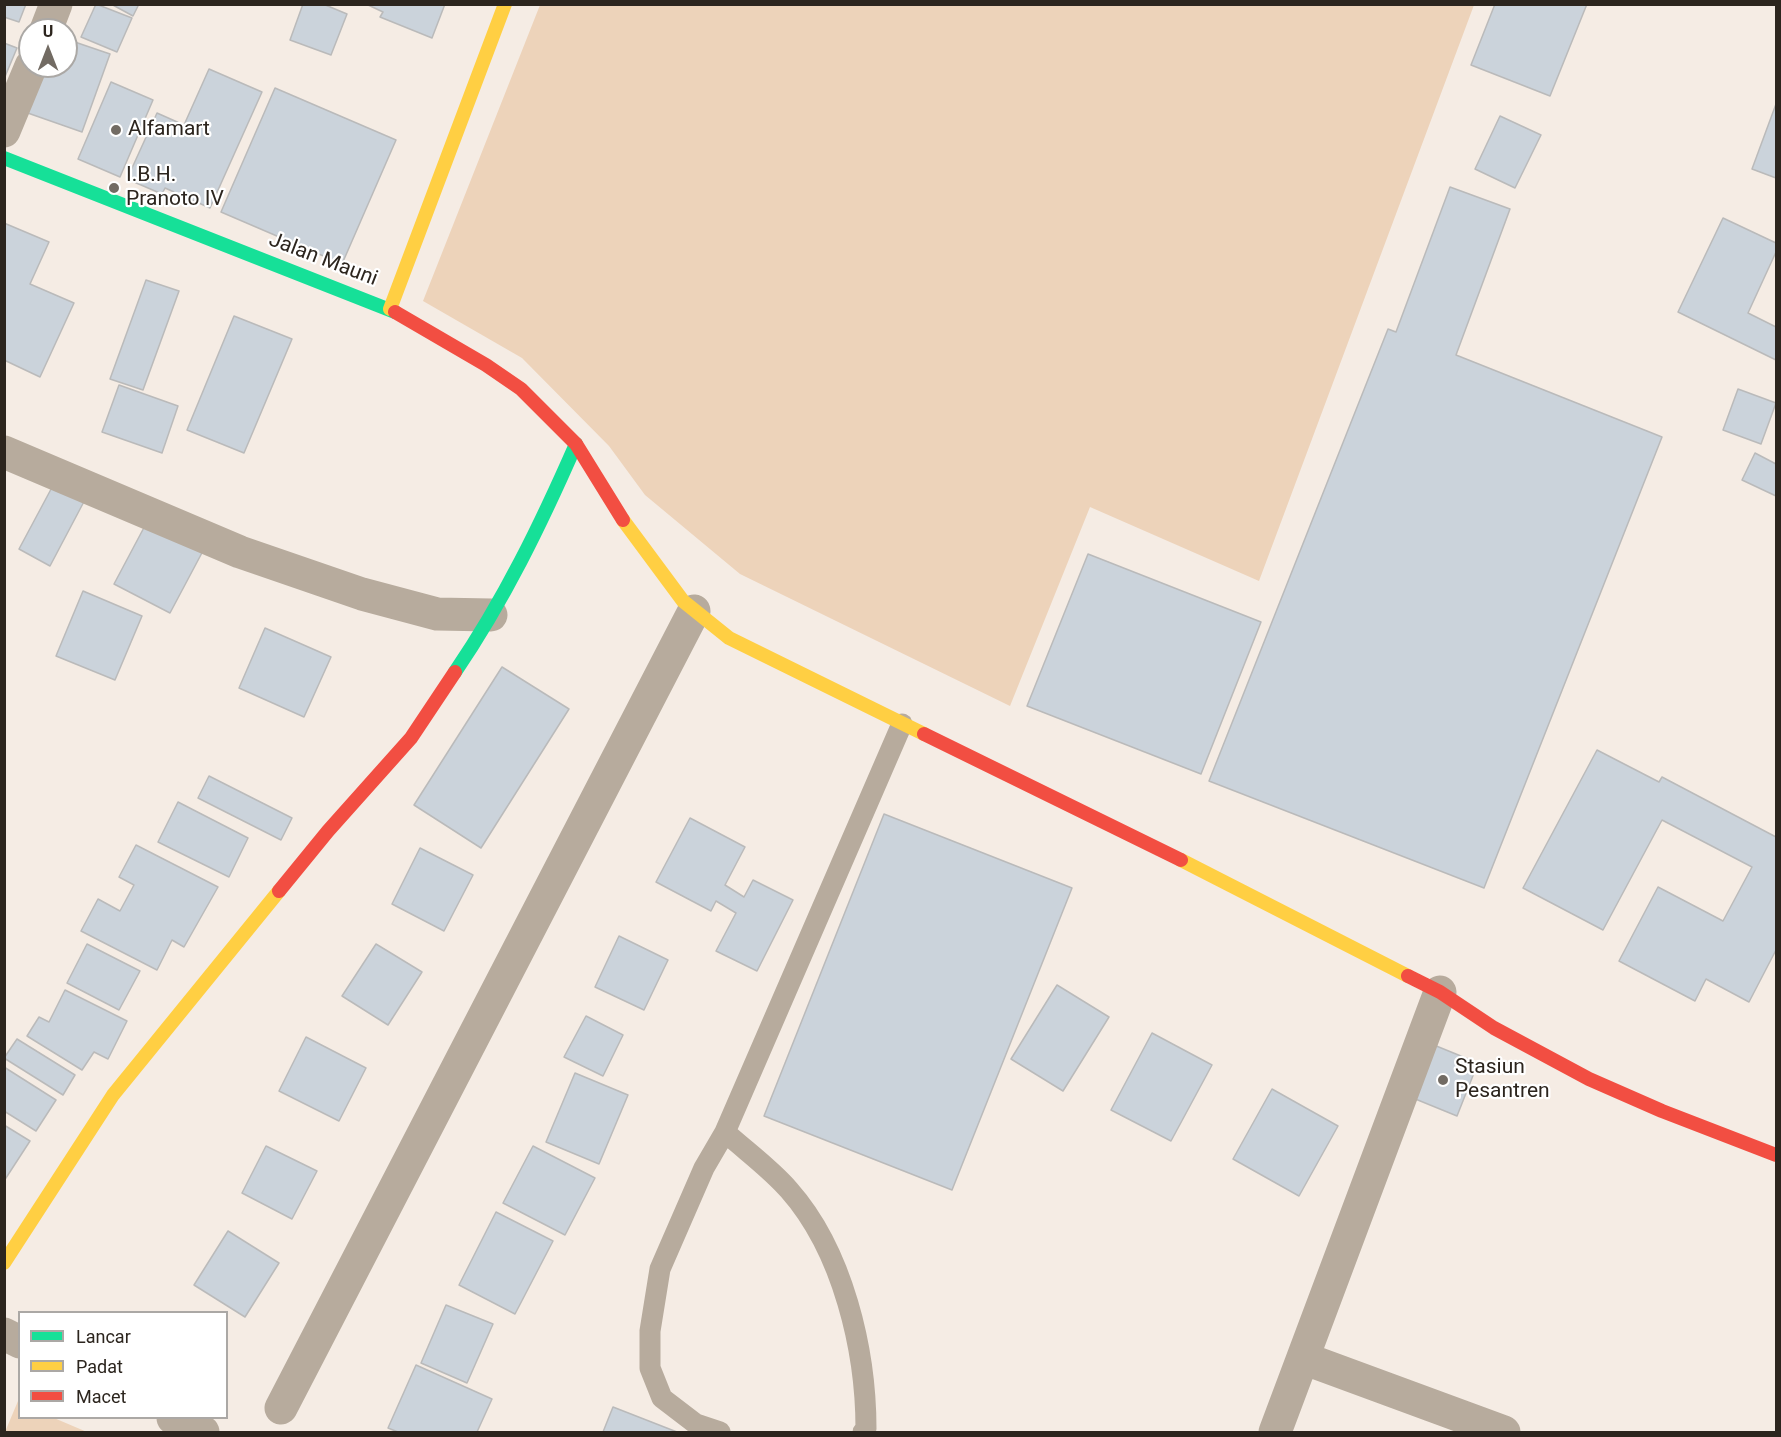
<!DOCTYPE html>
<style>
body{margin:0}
#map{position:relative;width:1781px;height:1437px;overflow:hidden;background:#f5ece4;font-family:Roboto,sans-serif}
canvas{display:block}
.frame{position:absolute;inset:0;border:6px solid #2c251e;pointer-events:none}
.legend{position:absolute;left:18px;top:1311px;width:210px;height:108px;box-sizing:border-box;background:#fff;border:2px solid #aba8a5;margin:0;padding:8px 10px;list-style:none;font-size:18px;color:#2c251e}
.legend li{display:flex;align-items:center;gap:12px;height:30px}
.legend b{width:30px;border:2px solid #aba8a5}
.north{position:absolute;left:18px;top:18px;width:60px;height:60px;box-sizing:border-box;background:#fff;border:2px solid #aba8a5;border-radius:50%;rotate:0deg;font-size:16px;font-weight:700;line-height:24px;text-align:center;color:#2c251e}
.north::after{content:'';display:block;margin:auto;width:21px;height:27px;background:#726b63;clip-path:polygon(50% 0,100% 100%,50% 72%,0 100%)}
</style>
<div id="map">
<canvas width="1781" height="1437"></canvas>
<div class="frame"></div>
<ul class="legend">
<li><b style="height:8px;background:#16e098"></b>Lancar</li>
<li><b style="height:8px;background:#ffcf43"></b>Padat</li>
<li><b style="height:8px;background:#f24e42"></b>Macet</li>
</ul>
<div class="north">U</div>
</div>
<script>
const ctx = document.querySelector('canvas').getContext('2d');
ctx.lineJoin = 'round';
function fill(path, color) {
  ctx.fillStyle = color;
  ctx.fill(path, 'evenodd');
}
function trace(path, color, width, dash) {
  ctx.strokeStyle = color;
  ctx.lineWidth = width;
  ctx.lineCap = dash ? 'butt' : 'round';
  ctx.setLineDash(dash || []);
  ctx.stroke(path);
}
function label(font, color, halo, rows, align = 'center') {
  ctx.font = font + ' Roboto,sans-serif';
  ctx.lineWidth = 4.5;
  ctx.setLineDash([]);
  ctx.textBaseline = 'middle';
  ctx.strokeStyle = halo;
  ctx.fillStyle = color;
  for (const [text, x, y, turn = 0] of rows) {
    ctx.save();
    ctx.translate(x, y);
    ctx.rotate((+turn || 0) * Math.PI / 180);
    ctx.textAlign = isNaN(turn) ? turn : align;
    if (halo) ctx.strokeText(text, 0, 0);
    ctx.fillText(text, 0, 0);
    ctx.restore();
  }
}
fill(new Path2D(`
 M540,5v-1l934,1 -215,576 -169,-74 -80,199 -270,-132 -95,-79 -36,-49 -87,-88 -99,-57z
 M18,1401l2,17h34l33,14h-82z`), '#edd3ba');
const building = new Path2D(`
 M4,4h22l-7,18 -15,-5z
 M96,4l36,14 -15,34 -36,-15z
 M111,4h28l-6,12z
 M303,4h20l24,10 -16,41 -41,-15z
 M366,4h79l-13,34 -52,-21 3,-5z
 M1495,4h92l-37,92 -79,-31z
 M66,39l44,15 -28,78 -60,-21 16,-45h28z
 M4,43l13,5 -13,31z
 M209,69l53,23 -52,116 -45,-20 -3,6 -35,-15 30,-66 27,12z
 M111,82l42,18 -33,77 -42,-18z
 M275,88l121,52 -54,124 -121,-52z
 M1776,104v74l-24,-9z
 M1500,116l41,19 -26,53 -40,-19z
 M1450,187l60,22 -54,146 206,82 -178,451 -275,-107 179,-452 8,3z
 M1723,218l53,25v9l-28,61 28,14v33l-98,-48z
 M4,223l45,19 -19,42 44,19 -34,74 -36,-17z
 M146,280l33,11 -36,99 -33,-11z
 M234,316l58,23 -48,114 -57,-23z
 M119,385l59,21 -16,47 -60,-21z
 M1738,389l38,14 -15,41 -38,-14z
 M1755,453l21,11v32l-34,-16z
 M57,478l31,16 -38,72 -31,-17z
 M148,520l56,29 -34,64 -56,-29z
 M1088,554l173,68 -60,152 -174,-68z
 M83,591l59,25 -27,64 -59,-24z
 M265,628l66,29 -27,60 -65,-29z
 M502,667l67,42 -88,139 -67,-43z
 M1597,750l62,32 3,-5 114,60v113l-27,52 -43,-23 -11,22 -76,-40 39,-74 65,34 29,-54 -90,-47 -59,110 -80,-42z
 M209,776l83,42 -11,22 -83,-42z
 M178,802l70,36 -19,39 -71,-35z
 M884,814l188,74 -120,302 -188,-74z
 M690,818l55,29 -20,38 19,12 9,-17 40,20 -36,71 -41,-20 20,-38 -20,-12 -5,10 -55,-29z
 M136,845l82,42 -34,60 -12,-7 -15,30 -76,-39 17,-32 22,12 14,-26 -15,-8z
 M420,848l53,27 -29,56 -52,-27z
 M619,936l49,24 -24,50 -49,-23z
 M87,944l53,27 -21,39 -52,-27z
 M376,944l46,28 -34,53 -46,-29z
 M1057,985l52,32 -46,74 -52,-32z
 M65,990l62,31 -19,38 -14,-7 -12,18 -55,-34 12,-19 10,5z
 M586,1016l37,19 -20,41 -39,-19z
 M1152,1033l60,32 -41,76 -60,-31z
 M306,1037l60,31 -27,53 -60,-30z
 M17,1039l58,36 -12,20 -59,-37z
 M1429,1043l49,20 -21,53 -49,-20z
 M4,1067l52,33 -20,31 -32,-20z
 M575,1073l53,22 -29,69 -53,-22z
 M1272,1089l66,37 -39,70 -66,-37z
 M4,1125l26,16 -26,40z
 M266,1146l51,25 -25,48 -50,-26z
 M533,1146l62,32 -30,57 -62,-32z
 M496,1212l57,29 -38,73 -56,-29z
 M228,1231l51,32 -34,54 -51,-32z
 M446,1305l47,19 -26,59 -46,-20z
 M416,1365l76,34 -15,33h-79l-10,-4z
 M613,1407l64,25h-74z`);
fill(building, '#cbd3db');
trace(building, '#bababa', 1.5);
trace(new Path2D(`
 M725,1132c21,19 46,37 64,58 54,61 77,160 77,239l-3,3
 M720,1432l-24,-8 -34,-26 -12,-30v-37l10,-62 44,-101 21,-36 177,-408`), '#b7ab9d', 21);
trace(new Path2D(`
 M46,30l10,-26
 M4,131l27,-65
 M4,452l236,100 122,42 75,20 54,1
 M4,1334l16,8
 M1303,1358l201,74
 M281,1408l413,-797
 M173,1418l30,14
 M1275,1432l165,-440`), '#b7ab9d', 33);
trace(new Path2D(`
 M4,158l391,154
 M455,672c49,-72 86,-148 121,-228`), '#16e098', 14);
trace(new Path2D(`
 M390,309l115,-305
 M623,520l60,81 46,37 195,96
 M1181,860l227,116
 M4,1263l109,-168 166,-204`), '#ffcf43', 14);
trace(new Path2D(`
 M395,312l91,53 35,24 55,55 47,76
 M924,734l257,126
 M279,891l49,-60 83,-93 44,-66
 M1408,976l32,16 54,36 95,51 73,32 114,44`), '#f24e42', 14);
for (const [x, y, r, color] of [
 [116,130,6,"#726b63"],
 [114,188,6,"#726b63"],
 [1443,1080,6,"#726b63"]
]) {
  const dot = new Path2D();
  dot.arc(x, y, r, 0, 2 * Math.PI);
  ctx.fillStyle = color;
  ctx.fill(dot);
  trace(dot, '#fff', 2);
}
label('21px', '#2c251e', '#fff', [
 ["Alfamart",128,130],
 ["I.B.H.",126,176],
 ["Pranoto IV",126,200],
 ["Stasiun",1455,1068],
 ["Pesantren",1455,1092]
], 'left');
label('21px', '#2c251e', '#fff', [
 ["Jalan Mauni",323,260,21]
]);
</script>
